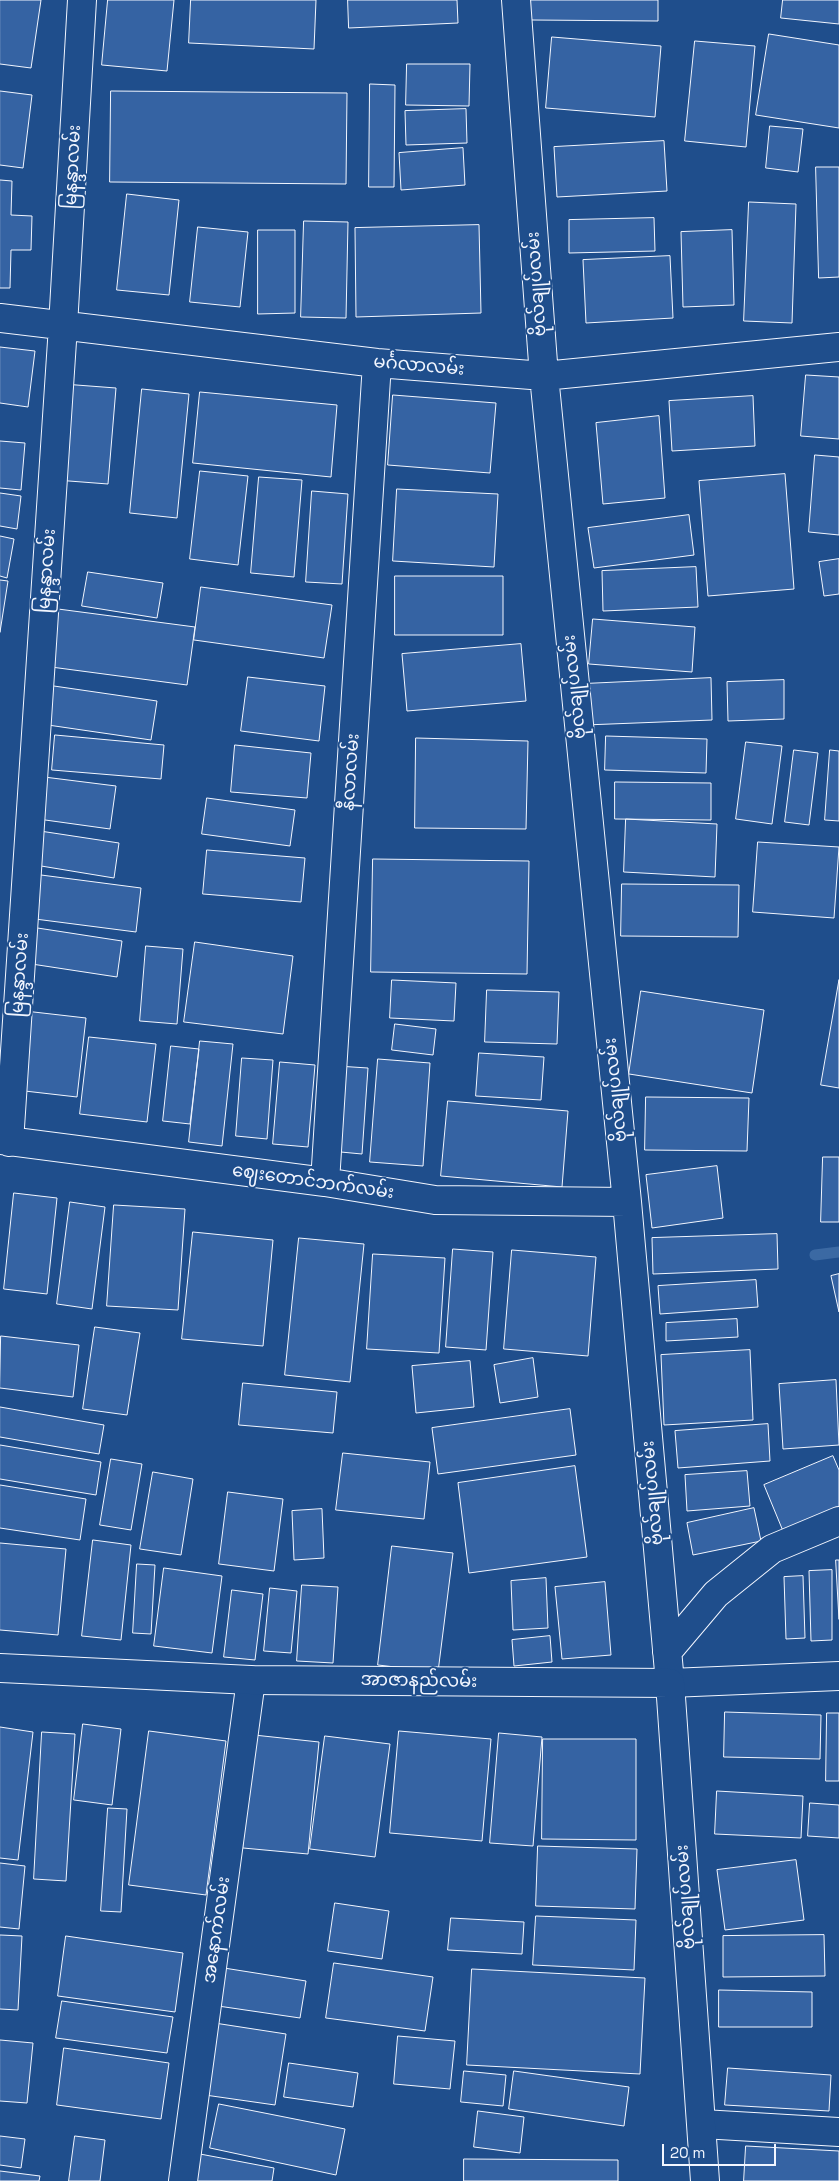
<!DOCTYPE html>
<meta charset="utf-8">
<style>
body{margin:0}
#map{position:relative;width:839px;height:2181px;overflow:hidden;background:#1f4e8c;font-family:"Space Grotesk",sans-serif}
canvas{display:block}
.scale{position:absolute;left:662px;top:2144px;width:114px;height:22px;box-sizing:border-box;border:2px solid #f2f6ff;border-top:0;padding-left:6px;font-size:15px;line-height:18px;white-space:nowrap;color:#f2f6ff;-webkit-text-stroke:4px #1f4e8c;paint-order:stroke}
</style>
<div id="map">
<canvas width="839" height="2181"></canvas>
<div class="scale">20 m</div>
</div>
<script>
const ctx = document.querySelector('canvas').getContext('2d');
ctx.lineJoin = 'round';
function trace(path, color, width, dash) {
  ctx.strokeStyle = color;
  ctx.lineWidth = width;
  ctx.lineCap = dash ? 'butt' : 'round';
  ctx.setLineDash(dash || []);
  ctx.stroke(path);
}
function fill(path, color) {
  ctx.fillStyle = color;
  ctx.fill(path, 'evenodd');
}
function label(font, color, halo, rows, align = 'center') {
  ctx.font = font + ' "Space Grotesk","Noto Sans Myanmar",sans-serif';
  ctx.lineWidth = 4;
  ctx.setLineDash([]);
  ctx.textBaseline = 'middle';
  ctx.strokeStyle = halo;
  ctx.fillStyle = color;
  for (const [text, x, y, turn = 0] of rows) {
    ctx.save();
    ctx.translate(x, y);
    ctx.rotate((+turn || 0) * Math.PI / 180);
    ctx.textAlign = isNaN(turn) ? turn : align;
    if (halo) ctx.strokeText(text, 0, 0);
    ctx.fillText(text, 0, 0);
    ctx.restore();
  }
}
trace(new Path2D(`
 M815,1255l24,-3`), '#3b69a3', 11);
const building = new Path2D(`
 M0,0h41l-10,68 -31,-4z
 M108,0h66l-7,71 -65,-6z
 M191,0h125l-2,49 -125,-6z
 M348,0h109l1,23 -109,5z
 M531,0h127v21l-127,-1z
 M783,0h56v24l-58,-6z
 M769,34l70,11v83l-83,-13z
 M552,37l109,9 -6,71 -109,-9z
 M695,41l60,5 -9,101 -61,-6z
 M407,64h63l-1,42 -63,-1z
 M370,84l25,1 -1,102h-25z
 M0,91l32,4 -9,73 -23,-3z
 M111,91l236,2 -1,91 -236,-2z
 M466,109l1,34 -61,2 -1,-34z
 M770,126l33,3 -5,43 -32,-4z
 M664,141l3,50 -110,6 -3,-50z
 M463,148l2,37 -64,5 -2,-37z
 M816,167h23v110l-20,1z
 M0,180l12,1 -1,34 21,1 -1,34h-20l-1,38h-10z
 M127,194l52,6 -10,95 -52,-5z
 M749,202l47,2 -4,119 -48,-2z
 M654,218l1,33 -86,2v-33z
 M304,221l44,1 -2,96 -45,-1z
 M479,225l2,88 -125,4 -1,-89z
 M198,227l50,5 -8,75 -50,-5z
 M258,230h37v83l-37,1z
 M732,230l2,75 -51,2 -2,-75z
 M670,256l3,62 -87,5 -3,-63z
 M0,347l35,4 -7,56 -28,-4z
 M806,375l33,2v62l-38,-3z
 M50,383l66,5 -8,96 -65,-5z
 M142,389l47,5 -12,124 -47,-5z
 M200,392l137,13 -6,72 -138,-14z
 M393,395l103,8 -6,70 -102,-8z
 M753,396l2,50 -83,5 -3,-50z
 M659,416l6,82 -62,6 -7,-81z
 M0,441l25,2 -4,47 -21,-2z
 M815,455l24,2v78l-30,-3z
 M200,471l48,5 -10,89 -48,-6z
 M785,474l9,115 -86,7 -9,-115z
 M259,477l43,3 -8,97 -43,-4z
 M397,489l101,5 -4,73 -101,-6z
 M312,491l36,3 -6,90 -36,-2z
 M0,493l21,3 -4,33 -17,-3z
 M689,515l5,40 -100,13 -6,-40z
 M0,536l14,3 -7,39 -7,-2z
 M839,559v35l-15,2 -5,-34z
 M696,567l2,40 -95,4 -1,-40z
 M88,572l75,11 -6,35 -75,-12z
 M395,576h108v59h-108z
 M0,580l8,1 -8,51z
 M201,587l131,18 -8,53 -130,-18z
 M58,609l137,18 -8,58 -136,-18z
 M593,619l102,8 -3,45 -103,-8z
 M521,644l5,57 -119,10 -5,-57z
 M248,677l77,9 -6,55 -78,-10z
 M711,678l1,42 -127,5 -2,-41z
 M784,680v39l-56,2 -1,-39z
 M47,685l110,16 -6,39 -110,-16z
 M55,735l109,10 -3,34 -109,-9z
 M606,736l101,3 -1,34 -101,-3z
 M416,738l112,3 -2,88 -111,-1z
 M746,742l36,4 -10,78 -36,-5z
 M235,745l76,8 -4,45 -76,-6z
 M794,750l24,3 -9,72 -24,-3z
 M830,750l9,1v70l-14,-1z
 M44,777l72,9 -6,43 -72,-10z
 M615,782l96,1v37l-96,-1z
 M207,798l88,12 -5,36 -88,-12z
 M626,819l91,5 -2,53 -91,-5z
 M40,831l79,12 -5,35 -79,-13z
 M758,842l81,5 -5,71 -81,-6z
 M207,850l98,8 -4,44 -98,-8z
 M373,859l156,2 -2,113 -156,-2z
 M41,875l100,13 -5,44 -101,-13z
 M622,884l117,1 -1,52 -117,-1z
 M31,927l91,14 -5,36 -92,-14z
 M195,942l98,14 -10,78 -99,-12z
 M146,946l37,3 -6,75 -37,-3z
 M392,980l64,3 -2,38 -64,-3z
 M839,980v108l-18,-3z
 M487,990l72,2 -2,52 -72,-2z
 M641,991l123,19 -12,83 -123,-19z
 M25,1011l61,7 -9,79 -61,-7z
 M395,1024l41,5 -3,26 -41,-5z
 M89,1037l67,7 -9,78 -67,-8z
 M200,1041l33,3 -11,102 -33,-4z
 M171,1046l28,3 -9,75 -27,-3z
 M479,1053l65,4 -3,43 -65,-4z
 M242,1058l31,2 -6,79 -31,-3z
 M378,1059l52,4 -7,103 -53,-4z
 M280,1062l35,3 -7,82 -35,-3z
 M337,1066l31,2 -6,86 -32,-3z
 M646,1097l103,1 -2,53 -102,-1z
 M448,1101l120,10 -6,76 -121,-11z
 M823,1157h16v65h-18z
 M717,1166l6,52 -71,10 -6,-53z
 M14,1193l43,5 -10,96 -43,-5z
 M70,1202l35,5 -13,102 -35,-5z
 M114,1205l71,4 -7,101 -71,-4z
 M193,1232l80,8 -10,106 -81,-7z
 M777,1234l1,35 -125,5 -1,-36z
 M299,1238l65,6 -14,138 -65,-7z
 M453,1249l40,3 -7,98 -40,-3z
 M512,1250l84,7 -8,99 -84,-7z
 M373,1254l72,4 -6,95 -72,-4z
 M839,1274v38l-8,-36z
 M756,1280l2,27 -98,7 -2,-28z
 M737,1319l1,18 -72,4v-18z
 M95,1327l45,6 -13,82 -44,-6z
 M1,1336l78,9 -6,52 -73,-9z
 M750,1350l3,70 -89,5 -3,-70z
 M533,1358l5,39 -38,6 -6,-38z
 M470,1361l4,46 -58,6 -4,-47z
 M836,1380l3,65 -56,4 -4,-65z
 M243,1383l94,9 -4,41 -94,-8z
 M0,1407l104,18 -5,29 -99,-17z
 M570,1409l6,46 -138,19 -6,-46z
 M768,1424l2,37 -92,7 -3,-37z
 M0,1445l101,17 -5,33 -96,-16z
 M343,1453l87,9 -6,57 -88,-9z
 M833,1456l6,14v38l-56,23 -19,-46z
 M111,1459l31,5 -11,66 -31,-5z
 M575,1466l12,91 -118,16 -11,-90z
 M747,1471l3,35 -63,5 -2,-36z
 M153,1472l40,7 -12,76 -41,-6z
 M0,1485l86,14 -6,41 -80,-12z
 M228,1492l55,7 -9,72 -55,-7z
 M754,1508l7,33 -68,14 -6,-32z
 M322,1509l2,49 -30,2 -2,-49z
 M93,1540l38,5 -10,95 -39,-4z
 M0,1543l66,6 -8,86 -58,-5z
 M392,1546l61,7 -15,119 -60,-7z
 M836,1560h3v59z
 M137,1564l18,1 -4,69 -18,-1z
 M164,1568l58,8 -10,77 -58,-7z
 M832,1570v70l-21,1 -2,-70z
 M803,1576l2,62 -19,1 -2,-62z
 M546,1578l2,50 -35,2 -2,-49z
 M605,1582l6,73 -49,4 -7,-72z
 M302,1585l36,2 -5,76 -36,-2z
 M270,1588l27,3 -6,62 -27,-2z
 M232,1590l31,4 -8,66 -31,-3z
 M550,1636l2,26 -38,4 -2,-26z
 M725,1712l96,3 -1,44 -96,-2z
 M827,1713h12v68h-13z
 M83,1724l38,5 -9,76 -38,-5z
 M0,1727l33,5 -15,128 -18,-2z
 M149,1731l77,10 -20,154 -77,-10z
 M399,1731l92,8 -9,102 -92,-8z
 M42,1732l33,2 -9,147 -32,-2z
 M499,1733l43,4 -9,109 -43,-3z
 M254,1735l65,7 -11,112 -65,-6z
 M325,1736l65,8 -15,113 -65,-8z
 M543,1739h93v101l-94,-1z
 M717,1791l86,5 -2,42 -86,-4z
 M810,1803l29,2v33l-31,-2z
 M108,1808l19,1 -6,103 -20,-1z
 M538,1846l99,3 -2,60 -99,-3z
 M796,1860l8,60 -79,10 -8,-60z
 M0,1863l25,3 -6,63 -19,-2z
 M335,1903l54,8 -7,48 -54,-8z
 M536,1916l100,4 -2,50 -101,-5z
 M451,1918l73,4 -2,32 -74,-4z
 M0,1935l22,1 -4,74 -18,-1z
 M824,1935l1,41 -102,1v-41z
 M66,1936l117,17 -8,59 -117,-16z
 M334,1963l99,14 -8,54 -99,-13z
 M224,1968l82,13 -6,37 -82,-12z
 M472,1969l173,9 -5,96 -173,-9z
 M719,1990l93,2v35h-93z
 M62,2001l111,16 -6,36 -111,-15z
 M208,2022l78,12 -11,71 -77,-11z
 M398,2036l57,5 -5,48 -56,-5z
 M0,2040l33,3 -6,60 -27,-2z
 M64,2048l105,15 -8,56 -104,-14z
 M289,2063l69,10 -5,34 -69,-10z
 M728,2068l103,7 -2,36 -104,-6z
 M464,2071l42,4 -3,31 -42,-4z
 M514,2071l115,16 -5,39 -115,-17z
 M219,2104l126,25 -9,46 -126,-27z
 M478,2111l46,6 -4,36 -46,-6z
 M0,2136l25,3 -4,29 -21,-3z
 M75,2136l30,4 -5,41h-31z
 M746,2146l93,5v30h-95z
 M200,2154l74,14 -2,13h-77z
 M464,2159l154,1v21h-154z
 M0,2171l40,5 -1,5h-39z`);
fill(building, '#3563a3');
trace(building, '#f2f6ff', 1);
const minor = new Path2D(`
 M516,0l28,376 83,826 43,481 169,-7
 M0,318l377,45 167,13 295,-29
 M0,1140l325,42 110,18 192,2
 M9,1142l54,-816 19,-326
 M325,1182l52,-819
 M667,1652l49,-58 56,-45 67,-28
 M702,2124l137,8
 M183,2181l68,-501`);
const major = new Path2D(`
 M0,1668l251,12 419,3 35,498`);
trace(minor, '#f2f6ff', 30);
trace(major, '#f2f6ff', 30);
trace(minor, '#1f4e8c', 28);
trace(major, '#1f4e8c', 28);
label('18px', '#f2f6ff', '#1f4e8c', [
 ["မြနန္ဒာလမ်း",73,167,-87],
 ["ဗိုလ်ချုပ်လမ်း",537,284,-94],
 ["မင်္ဂလာလမ်း",419,366,5],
 ["မြနန္ဒာလမ်း",47,571,-86],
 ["ဗိုလ်ချုပ်လမ်း",575,687,-96],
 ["နီလာလမ်း",351,772,-86],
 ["မြနန္ဒာလမ်း",20,975,-86],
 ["ဗိုလ်ချုပ်လမ်း",616,1090,-96],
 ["ဈေးတောင်ဘက်လမ်း",313,1182,8],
 ["ဗိုလ်ချုပ်လမ်း",653,1493,-95],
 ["အာဇာနည်လမ်း",419,1681,1],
 ["ဗိုလ်ချုပ်လမ်း",686,1897,-94],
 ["အနောက်လမ်း",217,1930,-82]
]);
</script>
